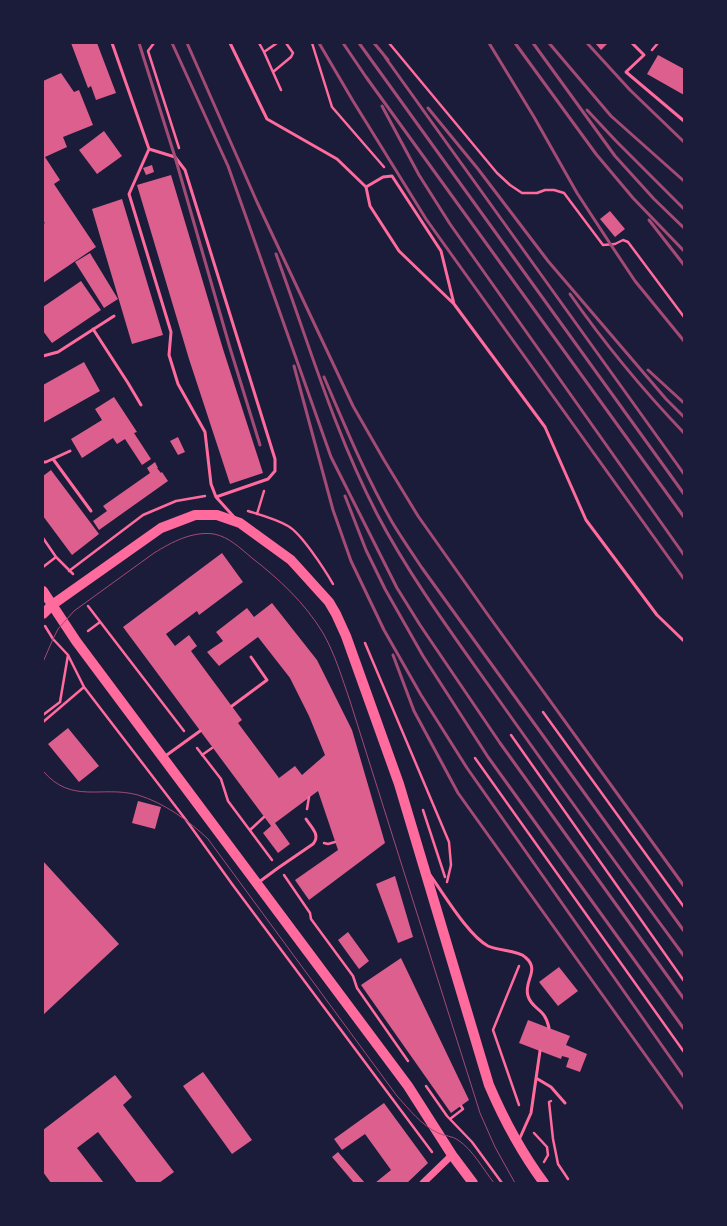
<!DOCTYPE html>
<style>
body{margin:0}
#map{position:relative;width:727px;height:1226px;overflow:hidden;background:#1b1b3a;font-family:"Open Sans",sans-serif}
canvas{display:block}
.frame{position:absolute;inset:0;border:44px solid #1b1b3a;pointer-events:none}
</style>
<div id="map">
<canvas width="727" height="1226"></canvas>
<div class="frame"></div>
</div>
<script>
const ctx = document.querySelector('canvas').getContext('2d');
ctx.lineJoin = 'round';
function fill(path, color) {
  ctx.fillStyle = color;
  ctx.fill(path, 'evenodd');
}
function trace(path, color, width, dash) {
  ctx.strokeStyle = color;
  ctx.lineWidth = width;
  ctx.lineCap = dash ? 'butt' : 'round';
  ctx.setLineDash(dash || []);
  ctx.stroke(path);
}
fill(new Path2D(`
 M71,43h26l19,50 -20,7 -5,-14 -3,2z
 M595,43h13l-7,7z
 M658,55l26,14v26l-37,-21z
 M61,73l13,19 5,-2 14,35 -30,12 4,10 -22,10 15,23 -6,4 42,63 -53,36v-59l2,-1 -2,-2v-140z
 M104,131l18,25 -25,18 -18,-24z
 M152,165l2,7 -8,3 -3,-7z
 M171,175l52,174 40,124 -33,11 -41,-125 -52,-174z
 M122,199l41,136 -31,9 -40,-135z
 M610,211l15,18 -10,8 -15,-18z
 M90,253l28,46 -14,9 -29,-46z
 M81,281l20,29 -49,33 -9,-12v-24z
 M84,362l16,29 -57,32v-38z
 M114,397l23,35 -3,1 17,26 -9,6 -17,-26 -8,5 -4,-6 -31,20 -11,-19 31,-19 -7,-11z
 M178,437l7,15 -7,3 -8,-14z
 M155,462l3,6h-1l4,5 1,-1 6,9 -69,49 -6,-9 14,-10 -4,-5 47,-33 -3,-5z
 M51,470l48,64 -27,21 -29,-39v-40z
 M222,553l21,29 -44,33 -2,-4 -31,23 9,12 14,-11 8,11 -6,5 51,69 -4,3 41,55 16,-12 7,9 23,-20 -16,-39 -19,-38 -32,-41 -39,29 -12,-14 16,-11 -7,-9 31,-24 7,9 18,-14 45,57 35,70 33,113 -76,57 -14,-20 43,-30 -20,-59 -43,32 15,21 -12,9 -15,-20 8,-7 -148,-199z
 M68,728l31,38 -20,16 -31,-38z
 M138,801l23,6 -6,22 -23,-6z
 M43,861l76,83 -76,71z
 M395,876l18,61 -15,6 -22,-59z
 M348,932l21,29 -10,8 -21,-29z
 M401,958l68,142 -18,13 -90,-128z
 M559,967l19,24 -20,15 -19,-24z
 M528,1020l42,16 -4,9 21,9 -7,18 -14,-5 3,-9 -7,-2 -1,3 -42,-16z
 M203,1072l49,68 -20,14 -49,-68z
 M115,1075l17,22 -9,8 51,67 -15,11h-22l-39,-51 -21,16 27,35h-53l-8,-11v-42z
 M384,1103l44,60 -21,20h-32l16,-13 -26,-36 -23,16 -8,-11z
 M338,1152l27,31h-11l-22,-26z`), '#dd5f8e');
trace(new Path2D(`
 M154,43l-6,8 31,97
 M259,43l5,9 13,-9
 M312,43l20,64 52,60
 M389,43l108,130 13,12 12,8h15l8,-3h9l10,3 39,52 12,-1 8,-4 5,2 56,75
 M652,50l6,-7
 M264,52l17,38
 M273,72l18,-15 2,-4 -7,-10
 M248,511c13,4 28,8 40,15 13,7 37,44 45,58
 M257,514l7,-23
 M43,538l13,19 17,17
 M43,567l13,-10
 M69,571l74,-56 33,-14 29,-5
 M88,606l96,125
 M45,626l8,13 15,16 16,32 102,133 46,64 200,268
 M88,631l12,-9
 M365,643l84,199 2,23 -4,17
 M543,712l141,195
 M43,715l17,-13 8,-47
 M43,722l41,-35
 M511,735l173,246
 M197,748l24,31 7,22 44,59
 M202,755l10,-7
 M475,758l209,294
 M307,809l2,-12
 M423,810l22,67
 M250,830l14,-13
 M324,843l4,1 7,-2
 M284,875l26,38 1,6 42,57 4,12 51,73
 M519,966l-26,64 26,75
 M426,1086l21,30 25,26 30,41
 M551,1101l-2,1 4,37 5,25 10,15
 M450,1119l13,-10 -2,-3
 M534,1133l13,14 1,8 -4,7`), '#ff6b9d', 2.5);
trace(new Path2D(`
 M112,43l37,106 -20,45 42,138 -2,23 9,29 27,48 6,52 5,13 18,20
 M230,43l37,76 70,40 29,28
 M632,43l12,12 -18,17 58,49
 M149,149l26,8 10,13 90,289v12l-7,8 -52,18
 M454,304l-13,-53 -49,-75 -9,1 -17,10 4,19 29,45 55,53 91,123 41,93 71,95 27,26
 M93,329l35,54 13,22
 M43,356l15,-4 56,-36
 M53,459l38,52
 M43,462h3l24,-11
 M232,706l35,-26 -16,-23
 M164,757l36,-26
 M430,875c14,19 38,60 58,71 10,5 30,4 37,11 16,13 -2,24 3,39 4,14 17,11 21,32
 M259,882l19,-14 35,-24c8,-9 -2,-17 -7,-25
 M536,1078l15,9 14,16
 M519,1140l12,-27 9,-62`), '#ff6b9d', 3);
trace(new Path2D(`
 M423,1183l29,-28`), '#ff6b9d', 7);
trace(new Path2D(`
 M43,591l33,50 332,445 44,69 21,28
 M43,614l9,-9 109,-77 34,-13h22l23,8 51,37 38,42 7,12 10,22 53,148 90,301c15,35 32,67 55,98`), '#ff6b9d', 10);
trace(new Path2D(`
 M43,662l10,-23 5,-10 16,-18 80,-58c18,-11 38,-22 60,-19 15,3 26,14 38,24 27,21 53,45 71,75 12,21 19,45 27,68l130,412 15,34 20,36
 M43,771c29,34 58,14 95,24 26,8 50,25 70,44l189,257c12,13 24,29 41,37 6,3 15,3 20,7 15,10 25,29 36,43`), '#a44b75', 1);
trace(new Path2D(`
 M139,43l36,114 55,191 30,97
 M172,43l56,123 103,291 66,131 23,37 80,118 184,256
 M187,43l70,159 96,204 31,54 34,56 70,99 196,271
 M319,43l34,58 73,118 258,360
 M343,43l23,34 318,440
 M359,43l325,451
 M374,43l14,17
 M489,43l45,74 43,76 34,52 24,36 49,60
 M515,43l81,111 37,44 51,53
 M533,43l82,113 39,43 30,29
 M549,43l62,73 73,65
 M587,43l43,47 54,52
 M385,57l299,417
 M382,106l37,69 31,49 234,331
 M428,108l50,61 70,92 118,138 18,18
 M587,110l29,31 68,68
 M649,220l35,45
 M276,254c32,87 58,177 101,260 33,63 76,121 117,179 62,88 126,176 190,263
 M570,294c34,49 73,96 114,139
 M294,366l39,144 18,51 33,69 37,65 46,73 217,309
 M648,370l36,33
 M324,377c21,49 41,98 68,145 9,15 20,31 30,46l262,363
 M345,496l21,54 19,39 38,67 65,101 196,272
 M393,655l21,56 44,82 226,316`), '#a44b75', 3);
</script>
